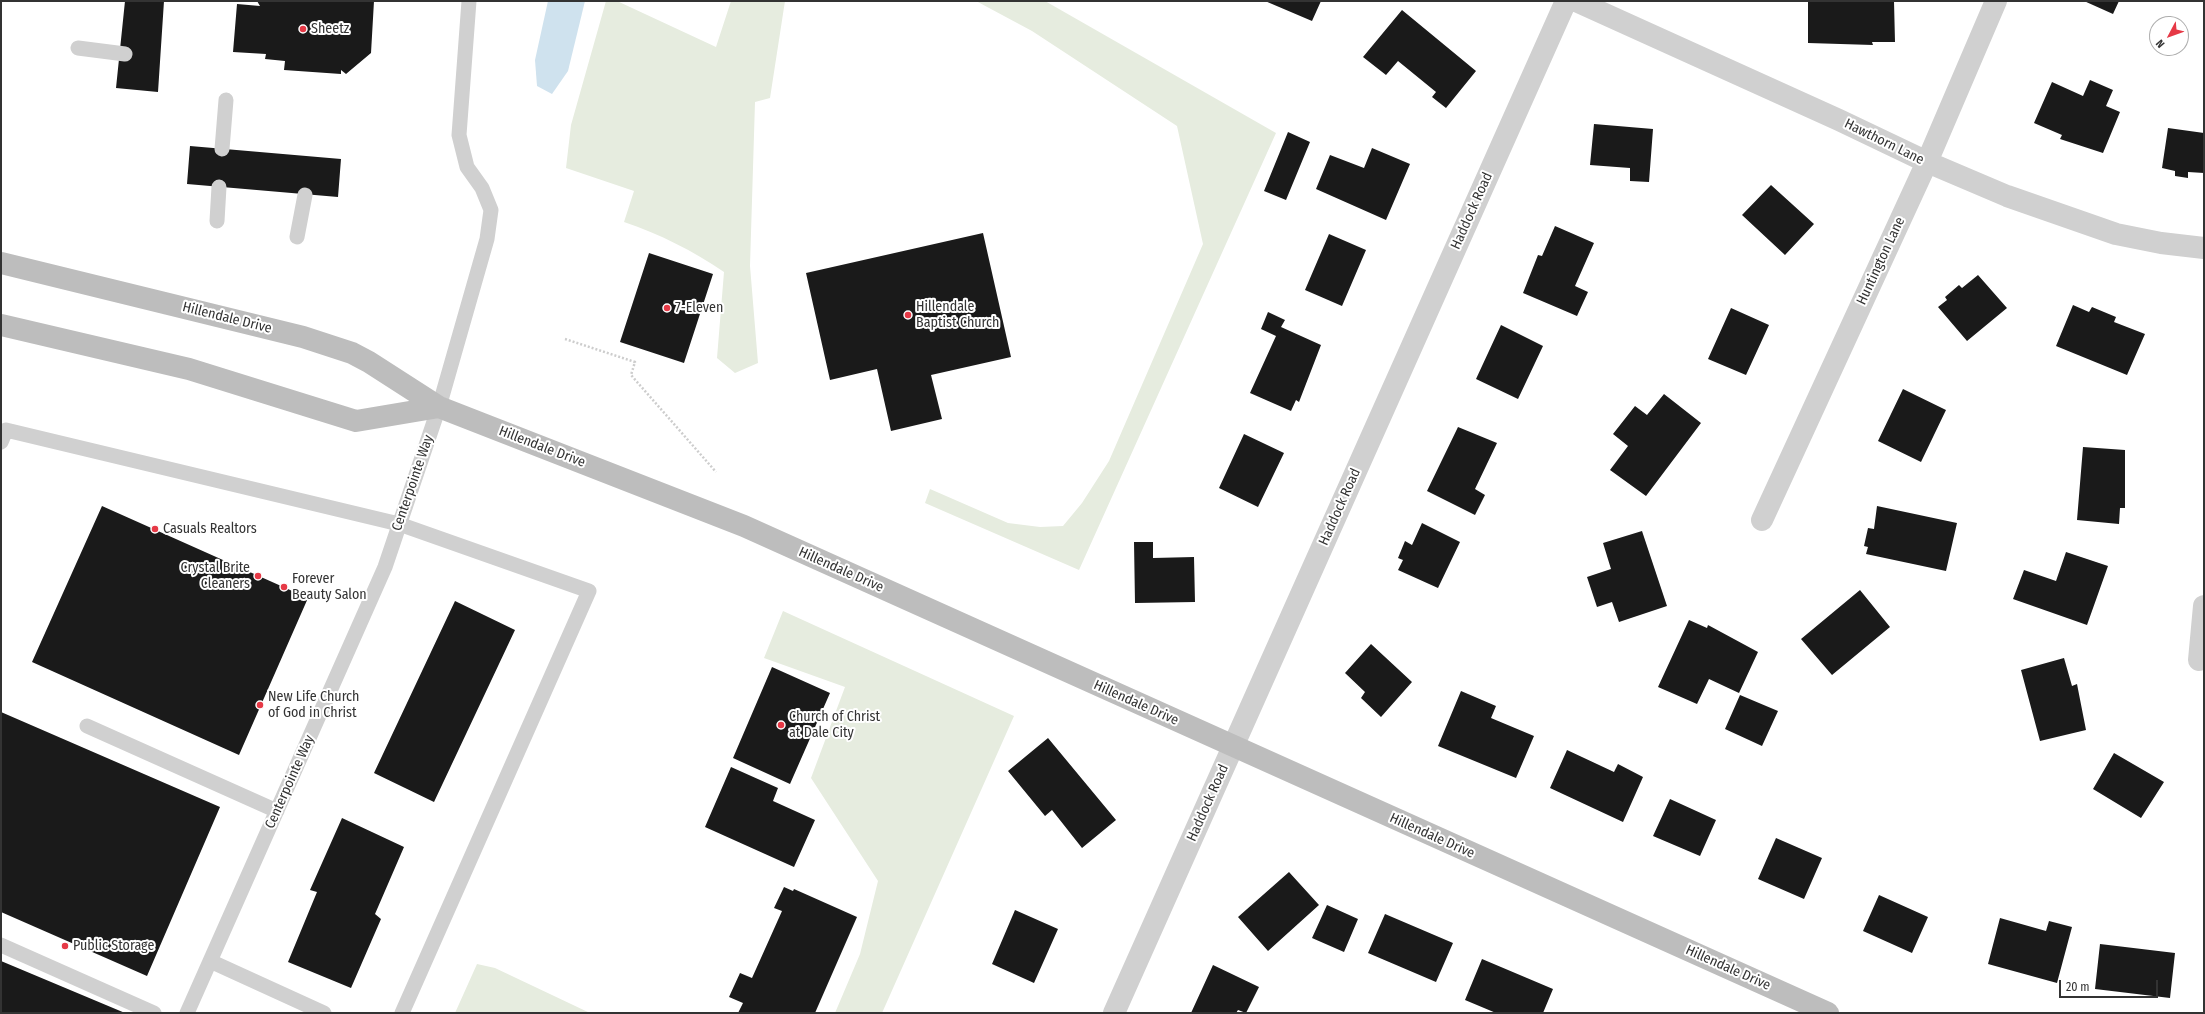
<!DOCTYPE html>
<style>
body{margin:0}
#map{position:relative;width:2205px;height:1014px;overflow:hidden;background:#fff;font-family:"Fira Sans Condensed",sans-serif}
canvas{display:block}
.frame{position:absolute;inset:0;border:2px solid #333;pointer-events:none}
.north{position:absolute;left:2149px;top:16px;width:40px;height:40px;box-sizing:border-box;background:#fff;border:1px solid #adadad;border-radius:50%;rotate:229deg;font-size:11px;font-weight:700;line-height:16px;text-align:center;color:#333}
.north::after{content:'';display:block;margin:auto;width:14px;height:18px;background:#e63946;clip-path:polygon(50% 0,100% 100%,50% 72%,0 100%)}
.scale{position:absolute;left:2059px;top:980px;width:99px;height:18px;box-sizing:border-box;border:2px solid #333;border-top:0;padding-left:5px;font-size:12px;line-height:14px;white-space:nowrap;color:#333;-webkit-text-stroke:3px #fff;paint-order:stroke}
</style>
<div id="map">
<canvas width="2205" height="1014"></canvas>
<div class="frame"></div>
<div class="north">N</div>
<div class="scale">20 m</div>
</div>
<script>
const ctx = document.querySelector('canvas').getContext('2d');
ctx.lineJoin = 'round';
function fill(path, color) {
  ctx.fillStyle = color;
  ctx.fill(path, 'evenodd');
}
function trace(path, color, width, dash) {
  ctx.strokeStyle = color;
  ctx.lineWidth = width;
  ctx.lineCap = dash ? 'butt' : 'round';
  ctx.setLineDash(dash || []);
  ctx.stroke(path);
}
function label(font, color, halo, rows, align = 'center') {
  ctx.font = font + ' "Fira Sans Condensed",sans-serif';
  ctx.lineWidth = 4;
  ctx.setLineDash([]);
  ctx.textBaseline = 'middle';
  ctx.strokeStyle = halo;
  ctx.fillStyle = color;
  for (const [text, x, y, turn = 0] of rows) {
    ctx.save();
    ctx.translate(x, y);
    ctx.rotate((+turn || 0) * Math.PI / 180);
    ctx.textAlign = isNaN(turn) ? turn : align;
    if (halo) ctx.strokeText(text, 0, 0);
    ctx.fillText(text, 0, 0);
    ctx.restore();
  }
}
fill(new Path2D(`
 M606,1h11l99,46 15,-46h54l-15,97 -15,4 -5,164 8,97 -23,10 -18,-15 7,-86c-31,-21 -64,-38 -100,-50l10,-31 -68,-23 5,-43z
 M976,1h69l231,132 -197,437 -154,-67 5,-14 78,34 32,4 23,-1 19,-23 27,-42 94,-217 -26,-118 -145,-95z
 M783,611l231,105 -132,297h-47l25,-59 18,-73 -67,-103 34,-91 -81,-29z
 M477,964l18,4 95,45h-135z`), '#e6ecdf');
fill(new Path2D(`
 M548,1h37l-17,70 -16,23 -15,-8 -2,-26z`), '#cfe2ee');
fill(new Path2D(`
 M125,1h39l-6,91 -42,-4z
 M257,1h117l-3,52 -25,21 -5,-4v4l-57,-4 1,-9 -20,-2 1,-5 -33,-2 4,-48 23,2z
 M1265,1h56l-9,20z
 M1808,1h86l1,41h-23l1,3 -65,-2z
 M2084,1h35l-6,13z
 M1402,10l74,61 -30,37 -14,-11 4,-5 -38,-31 -12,14 -23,-18z
 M2090,80l23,10 -7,16 14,6 -17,41 -43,-14 2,-4 -28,-12 18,-41 31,14z
 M1594,124l59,5 -4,53 -19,-1v-13l-40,-3z
 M2168,128l36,5v40l-16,-1v6l-13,-2v-5l-13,-3z
 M1288,132l22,10 -24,58 -22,-9z
 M190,146l151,13 -3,38 -151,-13z
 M1372,148l38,16 -24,56 -70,-31 14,-34 34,13z
 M1771,185l43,39 -29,31 -43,-40z
 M1555,226l39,17 -19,43 13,6 -11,24 -54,-23 15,-38 4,1z
 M983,233l28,124 -80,18 11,44 -51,12 -14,-62 -47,11 -24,-107z
 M1329,234l37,16 -24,56 -37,-16z
 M649,253l64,21 -29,89 -64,-21z
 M1978,275l29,33 -40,33 -29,-34 9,-7 -2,-3 14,-12 3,3z
 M2073,305l16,7 3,-5 24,10 -2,5 31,12 -18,41 -71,-29z
 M1731,308l38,17 -23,50 -38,-16z
 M1268,312l17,8 -4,7 40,18 -22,57 -3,-2 -5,11 -41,-18 26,-57 -15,-7z
 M1501,325l42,21 -25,53 -42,-20z
 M1903,389l43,21 -25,52 -43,-21z
 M1664,394l37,29 -55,73 -36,-26 18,-24 -15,-12 22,-28 12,9z
 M1458,427l39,16 -22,46 10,6 -10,20 -48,-24z
 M1244,434l40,19 -26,54 -39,-19z
 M2083,447l42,3v58h-5l-1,16 -42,-4z
 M102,506l206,92 -69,157 -207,-93z
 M1877,506l80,17 -11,48 -80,-17 2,-7 -4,-1 4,-18 6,1z
 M1422,523l38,19 -22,46 -40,-18 5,-10 -5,-2 7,-17 7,4z
 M1642,531l25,75 -48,16 -7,-20 -15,5 -10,-30 24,-8 -8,-26z
 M1134,542h19v16l41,-1 1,45 -60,1z
 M2066,552l42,14 -21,59 -74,-26 11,-29 32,11z
 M1860,590l30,37 -58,48 -31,-36z
 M455,601l60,29 -81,172 -60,-29z
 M1689,620l18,8 1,-3 50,27 -19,41 -30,-14 -12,25 -39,-17z
 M1371,644l41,38 -31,35 -20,-19 4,-6 -20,-19z
 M2064,658l8,28 5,-2 9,46 -46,11 -19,-71z
 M772,667l58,26 -40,91 -57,-26z
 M1461,691l35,15 -5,12 43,18 -18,42 -78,-32z
 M1740,695l38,16 -16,35 -37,-17z
 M1,712l219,95 -73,169 -146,-64z
 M1048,738l68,82 -34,28 -30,-38 -7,6 -37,-45z
 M1567,750l47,22 4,-8 25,13 -20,45 -73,-34z
 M2114,753l50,29 -23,36 -48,-29z
 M731,767l47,21 -5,13 42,19 -21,47 -89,-40z
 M1670,799l46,21 -16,36 -47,-20z
 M342,818l62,29 -29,67 6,5 -30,69 -63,-26 29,-70 -7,-2z
 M1776,838l46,20 -18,41 -46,-20z
 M1289,872l30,33 -51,46 -30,-34z
 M784,887l9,4 1,-2 63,28 -42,96h-77l5,-10 -14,-6 11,-24 12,5 30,-67 -8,-3z
 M1879,895l49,22 -16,36 -49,-22z
 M1327,905l31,14 -14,33 -32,-14z
 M1015,910l43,19 -24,54 -42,-19z
 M1385,914l68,29 -17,39 -68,-29z
 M2000,918l46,13 3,-10 23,6 -15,56 -69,-19z
 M2100,944l75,9 -5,45 -75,-9z
 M1482,959l71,30 -10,24h-47l-31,-13z
 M1,961l124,52h-124z
 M1213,965l46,22 -13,26 -8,-3 -2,3h-45z`), '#1a1a1a');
trace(new Path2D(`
 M565,339l70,23 -4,13 85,97`), '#cdcdcd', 2.5, [2, 2]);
trace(new Path2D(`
 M78,48l47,6
 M222,149l4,-49
 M217,221l2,-34
 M297,237l8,-42
 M1,442l5,-12 393,94 190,67 -187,422
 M87,726l190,85
 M1,945l153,68
 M210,961l114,52
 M187,1013l198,-446 54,-160 48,-168 4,-29 -9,-22 -15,-21 -8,-32 10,-134`), '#d0d0d0', 15);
trace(new Path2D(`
 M1576,1l263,119 88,42 80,34 109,38 45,9 43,5
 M1762,520l165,-358 69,-161
 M2199,660l5,-54
 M1114,1013l452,-1012`), '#d0d0d0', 22);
trace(new Path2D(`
 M1,263l302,74 49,16 17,9 70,45 305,119 1084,487
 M1,325l188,44 167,52 83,-14`), '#bdbdbd', 22);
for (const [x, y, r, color] of [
 [303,29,4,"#e63946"],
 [667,308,4,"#e63946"],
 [908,315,4,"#e63946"],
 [155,529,4,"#e63946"],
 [258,576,4,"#e63946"],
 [284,587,4,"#e63946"],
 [260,705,4,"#e63946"],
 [781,725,4,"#e63946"],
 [65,946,4,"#e63946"]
]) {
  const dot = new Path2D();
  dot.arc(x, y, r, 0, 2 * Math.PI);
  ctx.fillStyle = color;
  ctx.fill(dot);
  trace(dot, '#fff', 1.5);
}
label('14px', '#333', '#fff', [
 ["Sheetz",311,29],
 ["Hillendale",916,307],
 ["Baptist Church",916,323],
 ["7-Eleven",675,308],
 ["Casuals Realtors",163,529],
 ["Crystal Brite",250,568,"right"],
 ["Cleaners",250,584,"right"],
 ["Forever",292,579],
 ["Beauty Salon",292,595],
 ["New Life Church",268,697],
 ["of God in Christ",268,713],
 ["Church of Christ",789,717],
 ["at Dale City",789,733],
 ["Public Storage",73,946]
], 'left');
label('14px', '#333', '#fff', [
 ["Hawthorn Lane",1884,142,26],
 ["Haddock Road",1472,211,-66],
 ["Huntington Lane",1881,261,-65],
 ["Hillendale Drive",227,318,14],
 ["Hillendale Drive",542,447,21],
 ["Centerpointe Way",413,483,-71],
 ["Haddock Road",1340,507,-66],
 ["Hillendale Drive",841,570,24],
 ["Hillendale Drive",1136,703,24],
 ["Centerpointe Way",290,782,-66],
 ["Haddock Road",1208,803,-66],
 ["Hillendale Drive",1432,836,24],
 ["Hillendale Drive",1728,968,24]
]);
</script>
